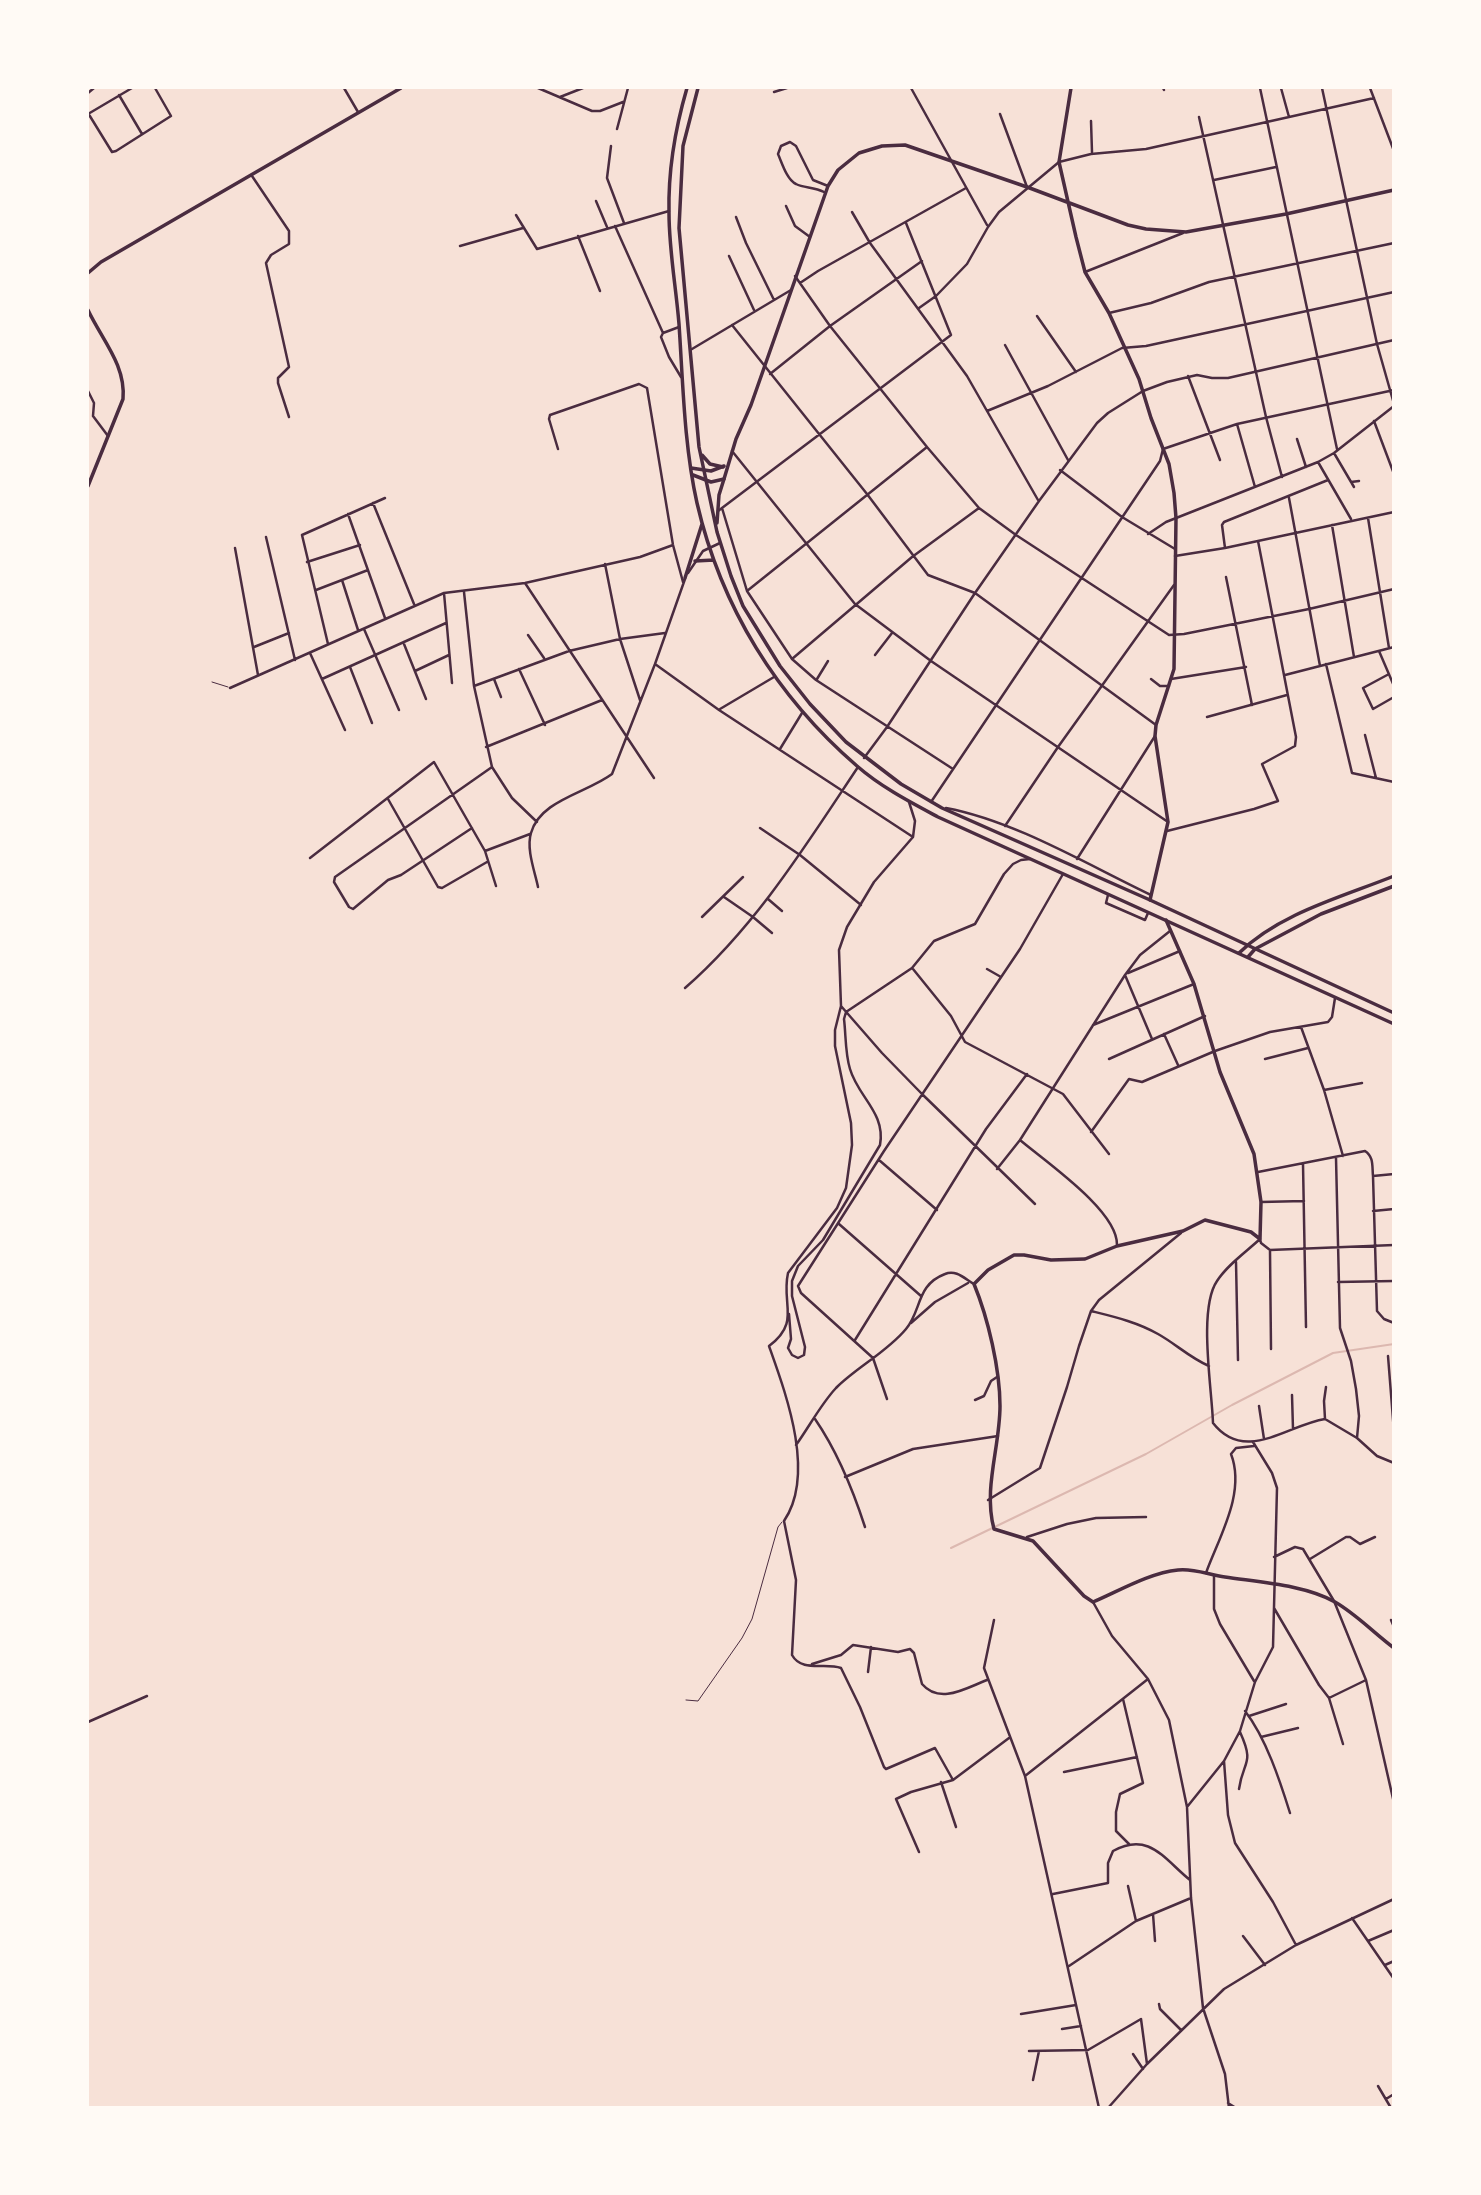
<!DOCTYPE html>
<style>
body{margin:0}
#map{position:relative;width:1481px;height:2195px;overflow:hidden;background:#f7e1d7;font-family:Rubik,sans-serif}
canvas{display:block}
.frame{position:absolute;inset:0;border:89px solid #fffaf5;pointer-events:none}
</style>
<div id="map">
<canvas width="1481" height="2195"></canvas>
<div class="frame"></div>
</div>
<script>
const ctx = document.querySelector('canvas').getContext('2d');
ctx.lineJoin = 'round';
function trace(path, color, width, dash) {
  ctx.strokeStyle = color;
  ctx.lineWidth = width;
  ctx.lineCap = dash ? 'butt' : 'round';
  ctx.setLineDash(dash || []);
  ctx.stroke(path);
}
trace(new Path2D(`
 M951,1548l195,-94 86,-49 101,-52 61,-9`), '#dcb8b0', 2);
trace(new Path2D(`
 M212,682l16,5
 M686,1700l12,1 44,-63 10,-19 26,-92 4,-5`), '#4a2c40', 1);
trace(new Path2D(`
 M344,88l14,24
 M538,88l54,23h8l23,-9
 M911,88l76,137
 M1163,88l1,2
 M1260,88l77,361
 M1281,88l8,29
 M1322,88l55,256 17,60
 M1370,88l24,63
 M774,92l13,-4
 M88,93l6,-5
 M119,95l23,39
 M560,97l23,-9
 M88,113l24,39 4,-1 55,-35 -16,-28
 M88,114l44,-26
 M1000,114l27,73
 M1199,117l67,300 16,60
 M1091,121l1,31
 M617,129l11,-41
 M611,146l-4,32 17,45
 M252,176l37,55v13l-18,11 -5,8 23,104 -11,11v5l11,34
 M1214,180l62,-13
 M824,192c-10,-5 -20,-4 -28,-8 -9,-4 -14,-21 -18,-30l3,-8 9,-4 6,4 17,34 15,6
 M596,201l11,26
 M786,206l9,20 15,11
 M852,212l18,31 97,133 71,124
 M516,215l21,34 132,-38
 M736,217l10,26 28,57
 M615,226l48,107
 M578,236l22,55
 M460,246l63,-18
 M729,256l25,54
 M1085,272l98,-39
 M795,276l35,50 97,121 52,61 37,27 153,100 15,-1 125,-25 85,-20
 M800,283l18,-12 148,-83
 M919,308l17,-12 31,-32 21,-37 11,-15 60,-50 32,-8 55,-5 228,-51
 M1109,313l42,-10 58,-21 185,-39
 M1037,316l39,56
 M732,325l135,169 61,81 47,18 181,132
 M679,327l-16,6 -2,4 8,20 12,20
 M1005,345l63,115
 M692,349l99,-59
 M770,374l60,-48 92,-65
 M1188,376l32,84
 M88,391l6,12 -1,13 15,20
 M987,411l61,-25 74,-38 24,-2 248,-54
 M1374,421l20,53
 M1237,424l18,63
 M1297,439l9,28
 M558,449l-9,-30 1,-4 89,-31 8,4 26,157 10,37
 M732,451l123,153 76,57 237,161
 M1334,453l20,34
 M1318,462l33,57
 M1060,470l62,47 53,32
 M1351,482l8,-1
 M1289,498l31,168
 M373,503l41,101
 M722,508l25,83 45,68 24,21 137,89
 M718,511l233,-176 -45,-112
 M348,514l37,104
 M1368,518l21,130
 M1332,525l22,132
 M1148,534l18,-12 152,-60 16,-9 60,-47
 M266,537l29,123
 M235,548l23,127
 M1225,548l-3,-23 2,-3 104,-42
 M1175,556l50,-8 169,-36
 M307,562l53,-17
 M605,564l15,75 20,61
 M688,573l15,-22 17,-8
 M1226,577l26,128
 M342,580l16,50
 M525,583l129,195
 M316,590l52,-20
 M747,591l180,-144
 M464,592l10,94 18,81 20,31 25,24
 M444,593l8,90
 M364,629l35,81
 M528,635l16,23
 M328,644l-26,-109 83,-37
 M404,644l22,55
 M254,647l35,-14
 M1379,651l15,35
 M310,653l35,77
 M875,655l17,-22
 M792,659l120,-102 67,-49
 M655,664l64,46 194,127
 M1326,664l26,109 42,9
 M350,667l22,56
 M519,669l26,56
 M415,671l34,-16
 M1389,674l-26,14 10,21 21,-12
 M1285,675l109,-28
 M322,679l124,-56
 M494,679l7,18
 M817,679l11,-18
 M1151,679l9,7h9
 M1171,679l75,-12
 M474,686l95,-35 51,-12 45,-6
 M230,688l214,-95 81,-10 115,-26 33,-12
 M720,709l54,-32
 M1207,717l80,-22
 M1365,735l11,43
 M486,747l116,-47
 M780,749l22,-36
 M864,758l23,-31 88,-134 64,-92 58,-78 11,-10 35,-22 24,-9 30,-7 15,3h16l166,-38
 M388,799l50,88 4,1 45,-26
 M909,802l6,19 -2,16 -39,45 -27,45 -8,23 2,56 -6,24v16l16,77 1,22 -6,43 -9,20 -49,65c-7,31 13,49 -19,73 17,48 47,128 15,175l12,59 -4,75c10,18 33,7 49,13l19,39 24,60 2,2 49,-21 18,32
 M931,802l229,-341 3,-12 74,-25 157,-34
 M946,808c69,13 140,56 205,87
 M1005,826l53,-79 116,-162
 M472,828l-71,47 -13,5 -35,29 -4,-2 -15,-25 1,-5 157,-110
 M760,828l40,27 61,50
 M1167,831l87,-22 24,-8 -16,-37 33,-18 1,-9 -38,-196
 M485,851l45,-17
 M310,858l124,-96 51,89 11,35
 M1077,859l78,-123
 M538,887c-3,-15 -12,-38 -7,-54 9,-33 56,-40 81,-59l43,-110 30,-85
 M1108,895l-2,8 39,17 3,-7
 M724,897l29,20 19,16
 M768,899l14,12
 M702,917l41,-40
 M913,969l38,47 14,26 98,52 46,60
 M987,969l14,8
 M1128,973l52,-22
 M1125,975l27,64
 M685,988c71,-62 121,-143 173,-221
 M841,1006l41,47 40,41 113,110
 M1093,1025l101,-41
 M1301,1027l23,63 19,66
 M1164,1034l14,31
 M1109,1059l96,-43
 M1265,1059l43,-11
 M1324,1090l38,-7
 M1091,1132l38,-53 13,3 73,-31 55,-19 58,-10 4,-5 3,-19
 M1020,1140c26,22 98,71 97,105
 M1336,1158l4,170 11,33 5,28 3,27 -2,22
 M879,1160l58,50
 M1303,1164l3,163
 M997,1169l23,-29 105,-165 15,-20 30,-24
 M1258,1172l107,-21c9,6 7,15 8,25l4,135 7,8 10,4
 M1373,1176l21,-2
 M1261,1202l43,-1
 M1373,1211l21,-2
 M839,1224l82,72
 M1394,1245l-124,5 -9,-7 -1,-4c-14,13 -33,26 -43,42 -19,28 -5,108 -4,142 32,41 74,2 112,-4l32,19 20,18 17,7
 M1270,1251l1,98
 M1236,1262l2,98
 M1338,1282l56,-1
 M1091,1311c24,6 46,11 67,23 18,10 32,24 51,32
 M789,1314l2,25 -3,9 4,7 6,3 6,-3 1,-8 -13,-51v-15l6,-15 25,-26 57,-95c6,-32 -22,-48 -30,-76 -5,-16 -4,-34 -6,-50l2,-7 66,-44 22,-27 41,-17 29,-50 9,-10 8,-4 9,-1
 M911,1323l24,-21 33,-19
 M855,1340l131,-211 41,-55
 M1388,1356l6,76
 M1292,1395l1,34
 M887,1399l-14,-41 -72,-65 -3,-7 86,-135 136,-202 43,-75
 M975,1400l9,-4 7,-15 6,-4
 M1259,1406l5,33
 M815,1419c22,32 38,71 50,108
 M1325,1419l-1,-18 2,-14
 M796,1445c13,-18 25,-41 40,-57 21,-21 51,-36 70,-59 16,-19 10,-44 39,-55 11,-5 20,5 29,10
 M845,1477l68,-28 85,-13
 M988,1500l52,-32 27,-81 12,-41 12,-35 8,-11 82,-67
 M1027,1537l40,-13 29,-6 50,-1
 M1274,1557l21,-10 8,2 31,52 32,79 28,123
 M1310,1559l36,-22h4l10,7 15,-7
 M1206,1573c13,-36 40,-80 25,-119l5,-6 18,-2
 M1214,1576v33l6,15 34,57
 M1093,1602l19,34 36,43 21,41 18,87 4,91 12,110 22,66 4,34
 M1274,1608l45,77 10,13 14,46
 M994,1620l-10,48 41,108 74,332
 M1391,1620l3,7
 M812,1664l29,-9 12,-10 45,7 12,-3 4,4 8,31c18,21 44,4 65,-4
 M868,1672l3,-25
 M1329,1698l37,-18
 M1123,1699l20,84 -23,11 -4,18v19l13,13
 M1245,1711c21,27 35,70 45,102
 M1249,1716l37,-12
 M88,1722l59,-26
 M1261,1737l37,-9
 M1224,1761l4,54 7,28 38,59 23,43
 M1064,1772l73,-15
 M1025,1776l123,-97
 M941,1782l15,45
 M1239,1789c4,-29 16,-24 1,-57
 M1187,1807l37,-46 16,-30 15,-49 18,-35 4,-159 -5,-15 -19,-31
 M919,1852l-23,-53 15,-7 42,-12 56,-42
 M1128,1886l8,35
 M1053,1894l55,-11v-20l5,-12c36,-20 51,8 77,29
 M1153,1914l2,27
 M1352,1918l42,61
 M1243,1936l22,29
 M1368,1941l26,-11
 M1385,1965l9,-4
 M1069,1966l67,-45 55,-23
 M1159,2004l1,5 21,21
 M1021,2014l55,-9
 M1062,2029l19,-3
 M1029,2051l59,-1 53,-31 6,45
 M1133,2054l10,15
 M1033,2080l6,-29
 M1378,2086l13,22
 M1386,2099l8,-5
 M1228,2103l8,5
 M1108,2108l39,-44 77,-75 72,-44 98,-46`), '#4a2c40', 2.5);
trace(new Path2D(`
 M1071,88l-12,74 17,75 9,35 24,41 30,66 12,39 18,46 5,29 2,25 -2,151 -18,56 -1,11 13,86 -18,78
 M691,468l20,3 13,-5
 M693,475l18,7 13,-3 12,-40 15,-34 77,-219 10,-16 21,-17 23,-7 23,-1 122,42 101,38 18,4 40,3 100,-18 108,-24
 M1166,920l28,64 26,88 34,82 7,48 -1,37
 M1260,1239l-9,-7 -46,-12 -22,11 -66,15 -32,13 -34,1 -27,-5h-10l-26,15 -14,14c14,34 26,85 26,122 0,41 -17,83 -6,123l39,12 51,55 9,6c26,-11 56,-29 85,-32 16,-2 31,5 47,7 33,5 81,8 110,25 21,12 39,31 59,46`), '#4a2c40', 3.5);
trace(new Path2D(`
 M1239,953c41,-40 103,-56 155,-77
 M1248,957l7,-8 66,-35 73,-28`), '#4a2c40', 3.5);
trace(new Path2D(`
 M687,88c-12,41 -19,82 -18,125 0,37 7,74 10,111 4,59 5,121 18,179 24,104 80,194 160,263 24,21 53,36 81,51l456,207
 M698,88l-15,58 -4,82 20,219 18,85 14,44 12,30 37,60 30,38 36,38 55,42 41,24 208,92 244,113
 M88,273l13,-11 300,-174
 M88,310c14,30 38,55 35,89l-35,87
 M702,455l8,9 13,3
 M717,523l2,-28 5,-16
 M695,561l19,-1
 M685,578l17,-54`), '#4a2c40', 3.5);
</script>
